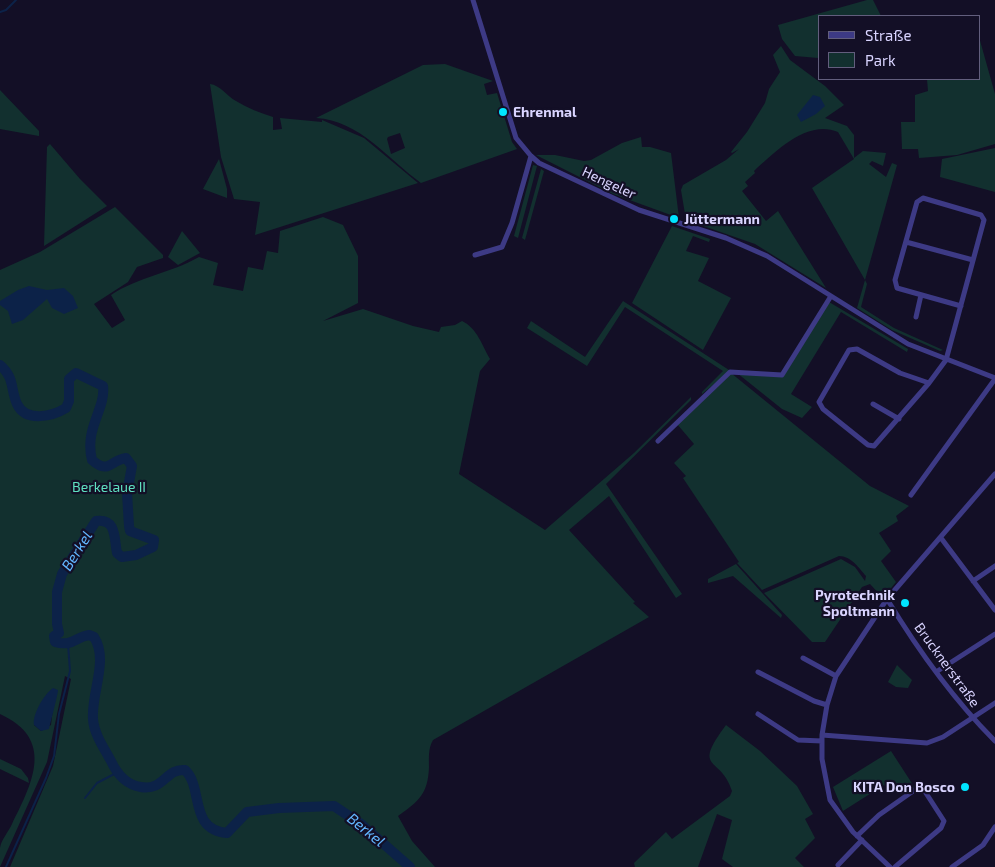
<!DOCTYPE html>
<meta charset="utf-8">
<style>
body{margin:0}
#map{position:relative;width:995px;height:867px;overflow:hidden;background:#130f26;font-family:"Exo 2",sans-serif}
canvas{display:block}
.legend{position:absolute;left:818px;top:15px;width:162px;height:65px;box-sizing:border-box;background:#130f26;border:1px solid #625e7d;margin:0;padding:6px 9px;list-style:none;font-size:15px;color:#d9d4ff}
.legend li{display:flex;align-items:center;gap:10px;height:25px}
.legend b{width:25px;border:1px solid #625e7d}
</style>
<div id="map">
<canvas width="995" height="867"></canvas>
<ul class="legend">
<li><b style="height:6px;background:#3d3a85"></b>Straße</li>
<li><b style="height:14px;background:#12302f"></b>Park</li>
</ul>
</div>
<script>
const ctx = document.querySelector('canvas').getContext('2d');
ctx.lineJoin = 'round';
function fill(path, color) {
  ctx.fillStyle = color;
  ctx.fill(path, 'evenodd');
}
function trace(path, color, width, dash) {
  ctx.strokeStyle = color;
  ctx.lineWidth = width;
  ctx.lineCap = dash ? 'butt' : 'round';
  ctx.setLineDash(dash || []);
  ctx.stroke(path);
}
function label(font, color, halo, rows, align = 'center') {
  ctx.font = font + ' "Exo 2",sans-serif';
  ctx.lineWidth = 4.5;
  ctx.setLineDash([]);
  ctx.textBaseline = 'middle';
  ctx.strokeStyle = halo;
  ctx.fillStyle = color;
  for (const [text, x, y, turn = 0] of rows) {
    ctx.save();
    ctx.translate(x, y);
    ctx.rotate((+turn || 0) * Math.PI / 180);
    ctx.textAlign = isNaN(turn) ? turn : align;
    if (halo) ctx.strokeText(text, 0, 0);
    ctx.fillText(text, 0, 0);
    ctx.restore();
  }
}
fill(new Path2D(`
 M867,0h6l8,16h-62l-1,42 -23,-2 -13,-17 -4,-14z
 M979,37l16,57v50l-38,11 -38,3 -1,-9h-16l-1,-27h14v-27l13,-4 -1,-12h52z
 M781,46l9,14 35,26 19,19 -19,13 22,8 7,9v23l9,-7 23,2 -3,13 -11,-5 -3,3 17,13 6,-14 5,2 -32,115 2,4 -6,23 33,21 49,22 -3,1 -48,-21 -35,-22 8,-28 -53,-92 42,-29 -16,-27c-31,-13 -63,20 -84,39l1,2 -10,9 3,4 -6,5 24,30 12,-10 48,77 -71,-44 -69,-24 -5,-30 2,-5 43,-25 13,-11 -7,4 -1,-1 16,-20 18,-29 4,-14 11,-17 -7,-17z
 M445,64l48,17 -9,3 3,11 10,-2 15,49 5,7 -96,34c-33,-24 -62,-63 -105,-65l107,-53zM400,133l5,15 -14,6 -4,-15 1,-2z
 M210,84c10,1 17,12 26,17 12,7 24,12 37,16v13l9,-1 -2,-11 42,4v-2l42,18 54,45 -163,52 5,-33 -26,-3 -13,-42z
 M0,90l39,41v5l-39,-7z
 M641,137l1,10h8l21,6 8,65 -66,-24 -77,-39h19l29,6 7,-1 31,-17z
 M50,144l30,35 27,27 -63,40 3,-99z
 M995,148v44l-55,-15 2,-18z
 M219,159l8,30v9l-24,-9z
 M533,165l4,1 -19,72 -4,-2z
 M541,169l3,2 -19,69 -3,-2z
 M115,207l48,48v3l-26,9 -9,15 -34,22 18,24 13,-8 -14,-25c27,-18 60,-22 88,-38l19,6 -5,22 30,6 5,-24 15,3 4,-19 11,2 2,-22 43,-14 20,8 15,31v47l-35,18 40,-12 50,17 26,6 2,-5 14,-2 7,-4c15,7 20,24 28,38l-10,12 -21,103 86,56 89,-77 57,-56v3l-85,84 76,110 -6,4 -67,-102 -40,34 66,72 -2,1 16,14 -216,123c-5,9 -4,17 -4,27 -1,27 -10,34 -31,49l14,25 23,26h-425l43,-101 18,-87 -6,-3 -18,86 -47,105c0,-6 0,-13 0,-19 1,-8 9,-17 12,-24 21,-42 43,-85 -12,-110v-444l40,-18zM47,694l6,13 -2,18 -10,6 -7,-6z
 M672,226l38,13 -1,3 -16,-6 -7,15 23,7 -11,23 33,17 -28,52 -71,-47z
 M182,231l18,22 -22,12 -10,-8z
 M623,301l106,69v2l-27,22v-2l21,-21 -98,-64 -38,59 -60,-38 4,-7 54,36z
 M829,302l79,47 -1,3 -66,-40 -50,82 21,13 -10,11 -20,-9 -45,-36 46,4z
 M731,373l139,113 39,20 -13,10 2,5 -19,12 12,18 -10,10 15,21 -13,16 -13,-14 -8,3 -37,55h-13l-48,-49 77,-34 14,8 10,14 1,-5c-7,-8 -15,-20 -27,-20l-77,34 -25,-27 2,-1 -56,-84 3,-2 -12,-13 20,-19 -17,-20z
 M736,564l46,51 -1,3 -48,-42 -25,7v-4z
 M897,665l15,15 -4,8 -12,-1 -8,-5z
 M726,725l34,26 37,35 16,28 -8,5 10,19 -20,20 9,9h-71l-11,-8 10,-39 -15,-6 -19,53h-63l-1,-4 32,-31 6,7 58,-43 2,-5c-11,-36 -41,-19 -6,-66z
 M891,751l24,37 -8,5 -5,-7 -12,8 -6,-9 -41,26 -10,-24z
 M0,759l21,10 7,9 1,5 -29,-14z`), '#12302f');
fill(new Path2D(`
 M813,95l7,2 5,9 -9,8 -15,8 -4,-7z
 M29,286l18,4 17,-2 9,8 5,12 -14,6 -12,-6 -5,-9 -24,21 -11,4 -4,-13 -8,-6v-4l18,-11z
 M53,688l5,2c0,4 -8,35 -9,39l-8,2 -7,-6c-2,-10 10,-31 19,-37z`), '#0c2248');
trace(new Path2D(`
 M0,12l6,-2 10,-10
 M85,798l12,-15 21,-11
 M6,867l40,-89 8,-22 5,-42 11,-43 -2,-27`), '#0c2248', 2);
trace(new Path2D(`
 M0,365c15,13 10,23 17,39 9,19 36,12 49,4l3,-7v-22l7,-6 27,13c3,23 -19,42 -11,74 17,15 18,0 34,-2l6,8 -5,27 2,33 1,5 24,9 -1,7 -17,8 -14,2 -5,-4c-3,-14 0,-35 -21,-32l-34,53 -5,18v32l2,9 -5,3 1,6c18,5 20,-5 34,-7l5,2c15,23 -3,56 -1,82 1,15 11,29 18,42 6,13 16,24 30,26 23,4 25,-19 44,-17 19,18 3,59 42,63l20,-21 32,-4 55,-2 27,18 49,43`), '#0c2248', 10);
trace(new Path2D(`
 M473,0l43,138 15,18 8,7 100,47 87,28 41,18 141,88 87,34
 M906,242l67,18
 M475,255l27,-8 10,-24 19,-67
 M916,317l5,-22
 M929,383l-29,-10 -43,-24 -8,1 -30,52 4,7 45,36 6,1 55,-63 17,-23 38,-140 -3,-5 -58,-17 -6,4 -22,78 2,8 64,18
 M873,404l26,15
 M658,441l72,-69 52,3 49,-79
 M911,495l84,-116
 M941,538l54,72
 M973,581l22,-15
 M887,599c31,51 66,100 108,142
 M803,658l33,18
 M758,672l56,29 13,4
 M936,672l59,-38
 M758,714l40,26 24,1
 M822,735l105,8 16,-6 52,-34
 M857,836l22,-21 37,-26 2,-1 6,2 20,31 -3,7 -46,39
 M838,865l24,-25
 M890,867l-37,-35 -23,-32 -8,-41v-24l5,-30 9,-29 51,-77 108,-125
 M952,867l31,-22 12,-18`), '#3d3a85', 5);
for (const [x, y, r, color] of [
 [503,112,5,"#00e5ff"],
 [674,219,5,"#00e5ff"],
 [905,603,5,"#00e5ff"],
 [965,787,5,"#00e5ff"]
]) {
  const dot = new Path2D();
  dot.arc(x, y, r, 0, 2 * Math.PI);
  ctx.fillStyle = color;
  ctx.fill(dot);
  trace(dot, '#130f26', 2);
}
label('bold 14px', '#d9d4ff', '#130f26', [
 ["Ehrenmal",513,112],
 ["Jüttermann",684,219],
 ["Pyrotechnik",895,595,"right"],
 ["Spoltmann",895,611,"right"],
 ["KITA Don Bosco",955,787,"right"]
], 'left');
label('14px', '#d9d4ff', '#130f26', [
 ["Hengeler",609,183,25],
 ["Brucknerstraße",947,665,54]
]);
label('14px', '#5fe0c0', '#130f26', [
 ["Berkelaue II",109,487]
]);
label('italic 15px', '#62b6ff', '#130f26', [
 ["Berkel",77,551,-58],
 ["Berkel",366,830,39]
]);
</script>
